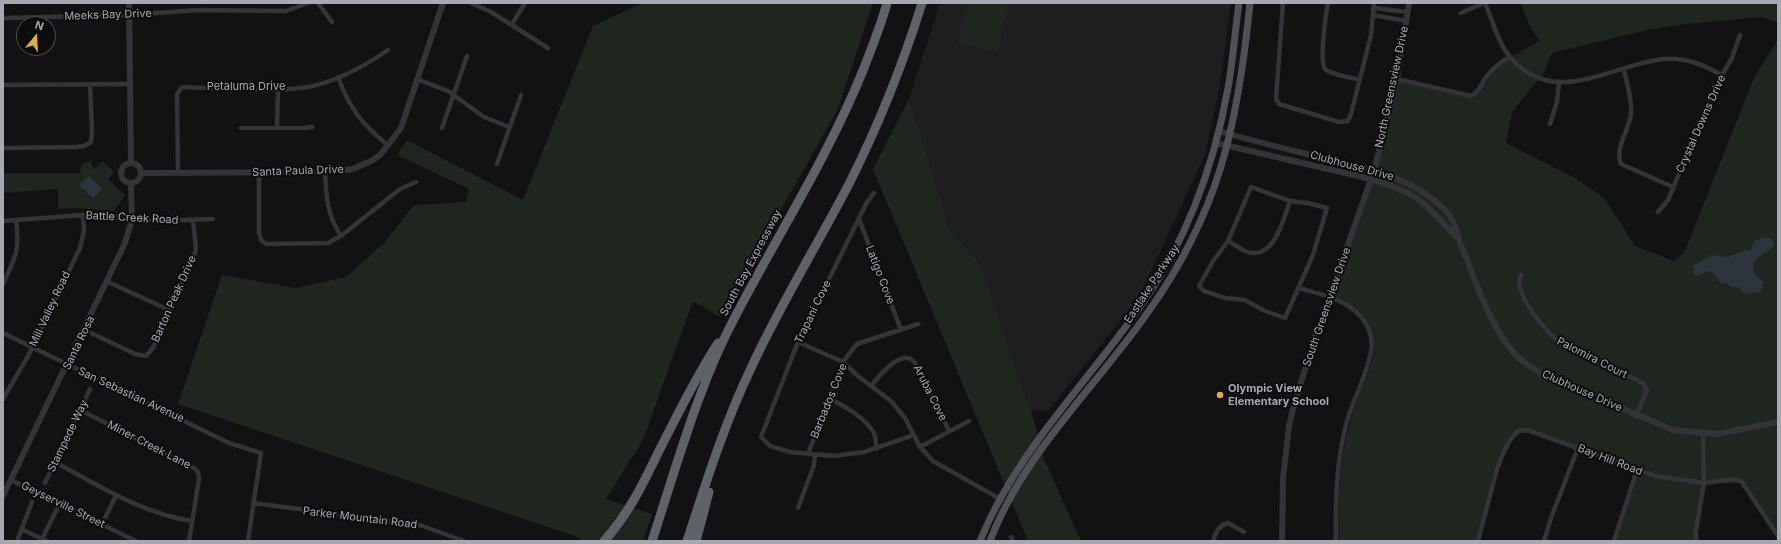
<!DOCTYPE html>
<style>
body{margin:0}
#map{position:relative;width:1781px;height:544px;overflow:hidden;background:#121214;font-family:Inter,sans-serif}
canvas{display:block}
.frame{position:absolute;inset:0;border:4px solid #a5a9b2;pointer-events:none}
.north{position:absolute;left:16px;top:16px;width:40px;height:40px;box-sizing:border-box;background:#0d0d0e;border:1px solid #4a4b50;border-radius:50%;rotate:18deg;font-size:11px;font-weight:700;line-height:16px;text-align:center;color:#a5a9b2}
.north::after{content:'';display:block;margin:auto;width:14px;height:18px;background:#ddae41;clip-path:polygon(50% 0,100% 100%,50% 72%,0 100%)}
</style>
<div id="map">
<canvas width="1781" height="544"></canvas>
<div class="frame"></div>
<div class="north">N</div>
</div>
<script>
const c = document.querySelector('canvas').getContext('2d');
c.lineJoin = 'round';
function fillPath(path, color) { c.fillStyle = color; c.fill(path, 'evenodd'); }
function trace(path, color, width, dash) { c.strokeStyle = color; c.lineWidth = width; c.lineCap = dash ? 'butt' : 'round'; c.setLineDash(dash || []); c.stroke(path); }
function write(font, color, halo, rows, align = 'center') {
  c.font = font + ' Inter,sans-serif'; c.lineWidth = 4; c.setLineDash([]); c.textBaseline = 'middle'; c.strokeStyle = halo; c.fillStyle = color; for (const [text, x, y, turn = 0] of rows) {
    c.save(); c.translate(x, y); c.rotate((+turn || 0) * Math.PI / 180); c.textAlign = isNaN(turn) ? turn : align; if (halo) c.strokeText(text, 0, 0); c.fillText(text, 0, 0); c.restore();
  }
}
fillPath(new Path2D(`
 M940,3H1231L1219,91L1205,155L1139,297L1048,411L1031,410L1022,387L981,265L951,232L909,99Z`), '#1e1e20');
fillPath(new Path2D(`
 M642,3H873L838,109L720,317L693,301L643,440L606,499L652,514L643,541H577L581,538L178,404L222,275L296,288L346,277L385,242L414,205L466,202L469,189L397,155L407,140L523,200L593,26Z
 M967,3H1009L997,53L957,42Z
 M1521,3H1778V23L1761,17L1687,24L1652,29L1552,53L1543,74L1512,112L1506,143L1573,177L1590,188L1605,199L1635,246L1674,261L1685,251L1754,78L1778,39V535L1741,483H1705L1696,541H1616L1639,472L1524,432C1501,437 1485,519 1480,541H1339C1337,489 1341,440 1360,392C1367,375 1378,355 1372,336C1371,331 1358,311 1354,309C1347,304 1338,302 1331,299L1368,193L1396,79L1476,95L1495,70L1510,57L1540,41L1529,25Z
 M909,99L951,232L981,265L1022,387L1031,410L1044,459L1081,541H1028L873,169Z
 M91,161L94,169L103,161L114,172L108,179L125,195L114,211L77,208L58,209V189L3,193V173H80L82,164Z`), '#1f2620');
fillPath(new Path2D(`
 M89,176L102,189L93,198L79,185Z
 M1763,237L1771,238L1774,244C1771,255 1746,256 1755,274C1757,278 1762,279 1764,283L1760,292L1744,294L1738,287H1732L1725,283L1722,284L1711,271L1696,276L1693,273L1694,265L1712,255L1728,257L1746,250L1750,251L1754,241Z`), '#2d343b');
trace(new Path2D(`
 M318,3L332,22
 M471,3L491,12L548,48
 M1283,3L1276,99L1279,104L1339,122L1348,121L1351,114L1371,35L1374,3
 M1328,3C1326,13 1319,61 1325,69C1329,74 1353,78 1360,80
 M1485,3C1493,21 1498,44 1511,58C1555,109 1612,64 1664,59C1686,57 1703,65 1722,75
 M1374,8L1408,12
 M1461,13L1484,3
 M1373,15L1406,21
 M3,18L129,15L198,10L286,11L308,3
 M512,24L525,3
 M1624,70C1627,84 1632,98 1631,113C1630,129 1614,148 1621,164L1673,187
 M338,77C349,107 362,125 388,145
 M417,79L448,91L484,117L509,127
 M1397,79L1471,96C1480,92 1481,83 1487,76C1494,67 1500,62 1510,57
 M3,85L130,84
 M1550,124L1557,102L1559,83
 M277,127L278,89
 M241,128H304L312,127
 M442,128L467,56
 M3,148L76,147L84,146L91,142L92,132L90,84
 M497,164L521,95
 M178,172L177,94L182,87C221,88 269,93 308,87C335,82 366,65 388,50
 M325,172C326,196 327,215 341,236
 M259,174V233L261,240L266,244L328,243L341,236L400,189L416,182
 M1251,187L1290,201L1308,203L1327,208L1313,255L1285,318L1265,311L1245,300L1225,298L1204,291L1199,286L1213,261L1228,241Z
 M874,193L867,202L798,342L761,437L770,446L790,452L834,456L864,452L914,435
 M1658,212L1668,200L1719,80L1732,58L1740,35
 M859,219L901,330
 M3,221L95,214L155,221L213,219
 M1228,241C1234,244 1239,248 1245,251C1274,263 1283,220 1290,201
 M1521,275C1512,293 1548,335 1563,345L1643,383L1647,390L1636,416
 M108,282L169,310
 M3,284C16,256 20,251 16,220
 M1299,288L1313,292
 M1317,293C1349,301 1381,322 1369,360C1363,384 1350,405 1345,429C1336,466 1335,503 1336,541
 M85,330L135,354L146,356L153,348L194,256L196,249L193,220
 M3,333L229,443L261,453L248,541
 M798,342L843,362L859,377L891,401L905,418L920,447L933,461L1002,500
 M871,386C879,376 903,346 915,363L949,431
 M829,398C845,407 865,417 874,433C876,437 876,444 876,449
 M3,399L28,356L80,248L84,231L83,215
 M80,410L194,468L198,472L199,479L189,541
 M920,447L969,421
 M808,454L843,362L857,344L918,324
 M55,462C99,486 143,514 192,521
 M11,480L136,541
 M45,483L90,389
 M253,503L420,525L464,541
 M798,508L814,465L815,455
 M102,524L116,496
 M21,529L47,541
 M1011,537L1013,541
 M17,541L32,502
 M41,541L60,503
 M1213,541C1216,532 1218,526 1228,523L1244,532
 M1478,541L1497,469C1502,456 1507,441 1518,431L1528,430L1655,476L1704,483L1735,479L1742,482L1778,536
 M1544,541L1551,518L1578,448
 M1614,541L1637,470
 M1696,541V531L1704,483L1703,434`), '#343438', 4.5);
trace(new Path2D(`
 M129,3L131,163
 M1219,131C1255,142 1291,150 1328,159C1370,170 1413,177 1445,210C1455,219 1456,233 1461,245C1476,281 1488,323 1514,353C1523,363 1535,370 1546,376L1673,430L1717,434L1778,422
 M1216,143L1371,179C1386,184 1402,189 1415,197C1431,208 1444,224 1457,238
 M121 173a10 10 0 1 1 20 0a10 10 0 1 1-20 0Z
 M142,173L325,172L353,169L373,160L381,154L401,128L443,3
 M3,496L125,243L132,219L131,184
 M1282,541L1283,479L1289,426L1294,405L1314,340L1374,171L1397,79L1409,3`), '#343438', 6);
trace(new Path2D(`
 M980,541C1017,450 1085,386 1140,307C1186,242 1214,166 1228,88C1233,60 1235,31 1239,3
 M990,541C1023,454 1094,389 1146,315C1219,214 1238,125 1250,3`), '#505157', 7);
trace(new Path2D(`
 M604,541C628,515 643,484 658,453C677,416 695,378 718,343
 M652,541C677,465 698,386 736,315C779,233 829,155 864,68C872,47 881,25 887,3
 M687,541C706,482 725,422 752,366C781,303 818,244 850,182C879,124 903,64 922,3
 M696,541L709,492`), '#606269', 9);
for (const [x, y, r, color] of [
 [1220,395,4,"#ddae41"]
]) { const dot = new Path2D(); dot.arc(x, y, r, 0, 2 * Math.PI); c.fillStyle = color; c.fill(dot); trace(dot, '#0d0d0e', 1.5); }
write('11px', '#a5a9b2', '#0d0d0e', [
 ["Meeks Bay Drive",108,15,-2],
 ["Petaluma Drive",246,87],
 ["North Greensview Drive",1392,87,-78],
 ["Crystal Downs Drive",1701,124,-66],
 ["Clubhouse Drive",1352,166,15],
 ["Santa Paula Drive",298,171,-2],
 ["Battle Creek Road",132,218,3],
 ["South Bay Expressway",751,263,-62],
 ["Latigo Cove",880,275,69],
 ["Eastlake Parkway",1152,284,-57],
 ["Barton Peak Drive",174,299,-66],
 ["South Greensview Drive",1327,307,-71],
 ["Mill Valley Road",50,309,-65],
 ["Trapani Cove",813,312,-64],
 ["Santa Rosa",79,343,-64],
 ["Palomira Court",1592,358,27],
 ["Clubhouse Drive",1582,391,24],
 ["Aruba Cove",930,393,63],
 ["San Sebastian Avenue",131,395,25],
 ["Barbados Cove",829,401,-68],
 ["Stampede Way",68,436,-64],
 ["Miner Creek Lane",149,445,27],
 ["Bay Hill Road",1610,460,21],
 ["Geyserville Street",63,505,26],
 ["Parker Mountain Road",360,518,7]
]);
write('bold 11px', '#a5a9b2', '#0d0d0e', [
 ["Olympic View",1228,389],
 ["Elementary School",1228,402]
], 'left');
</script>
